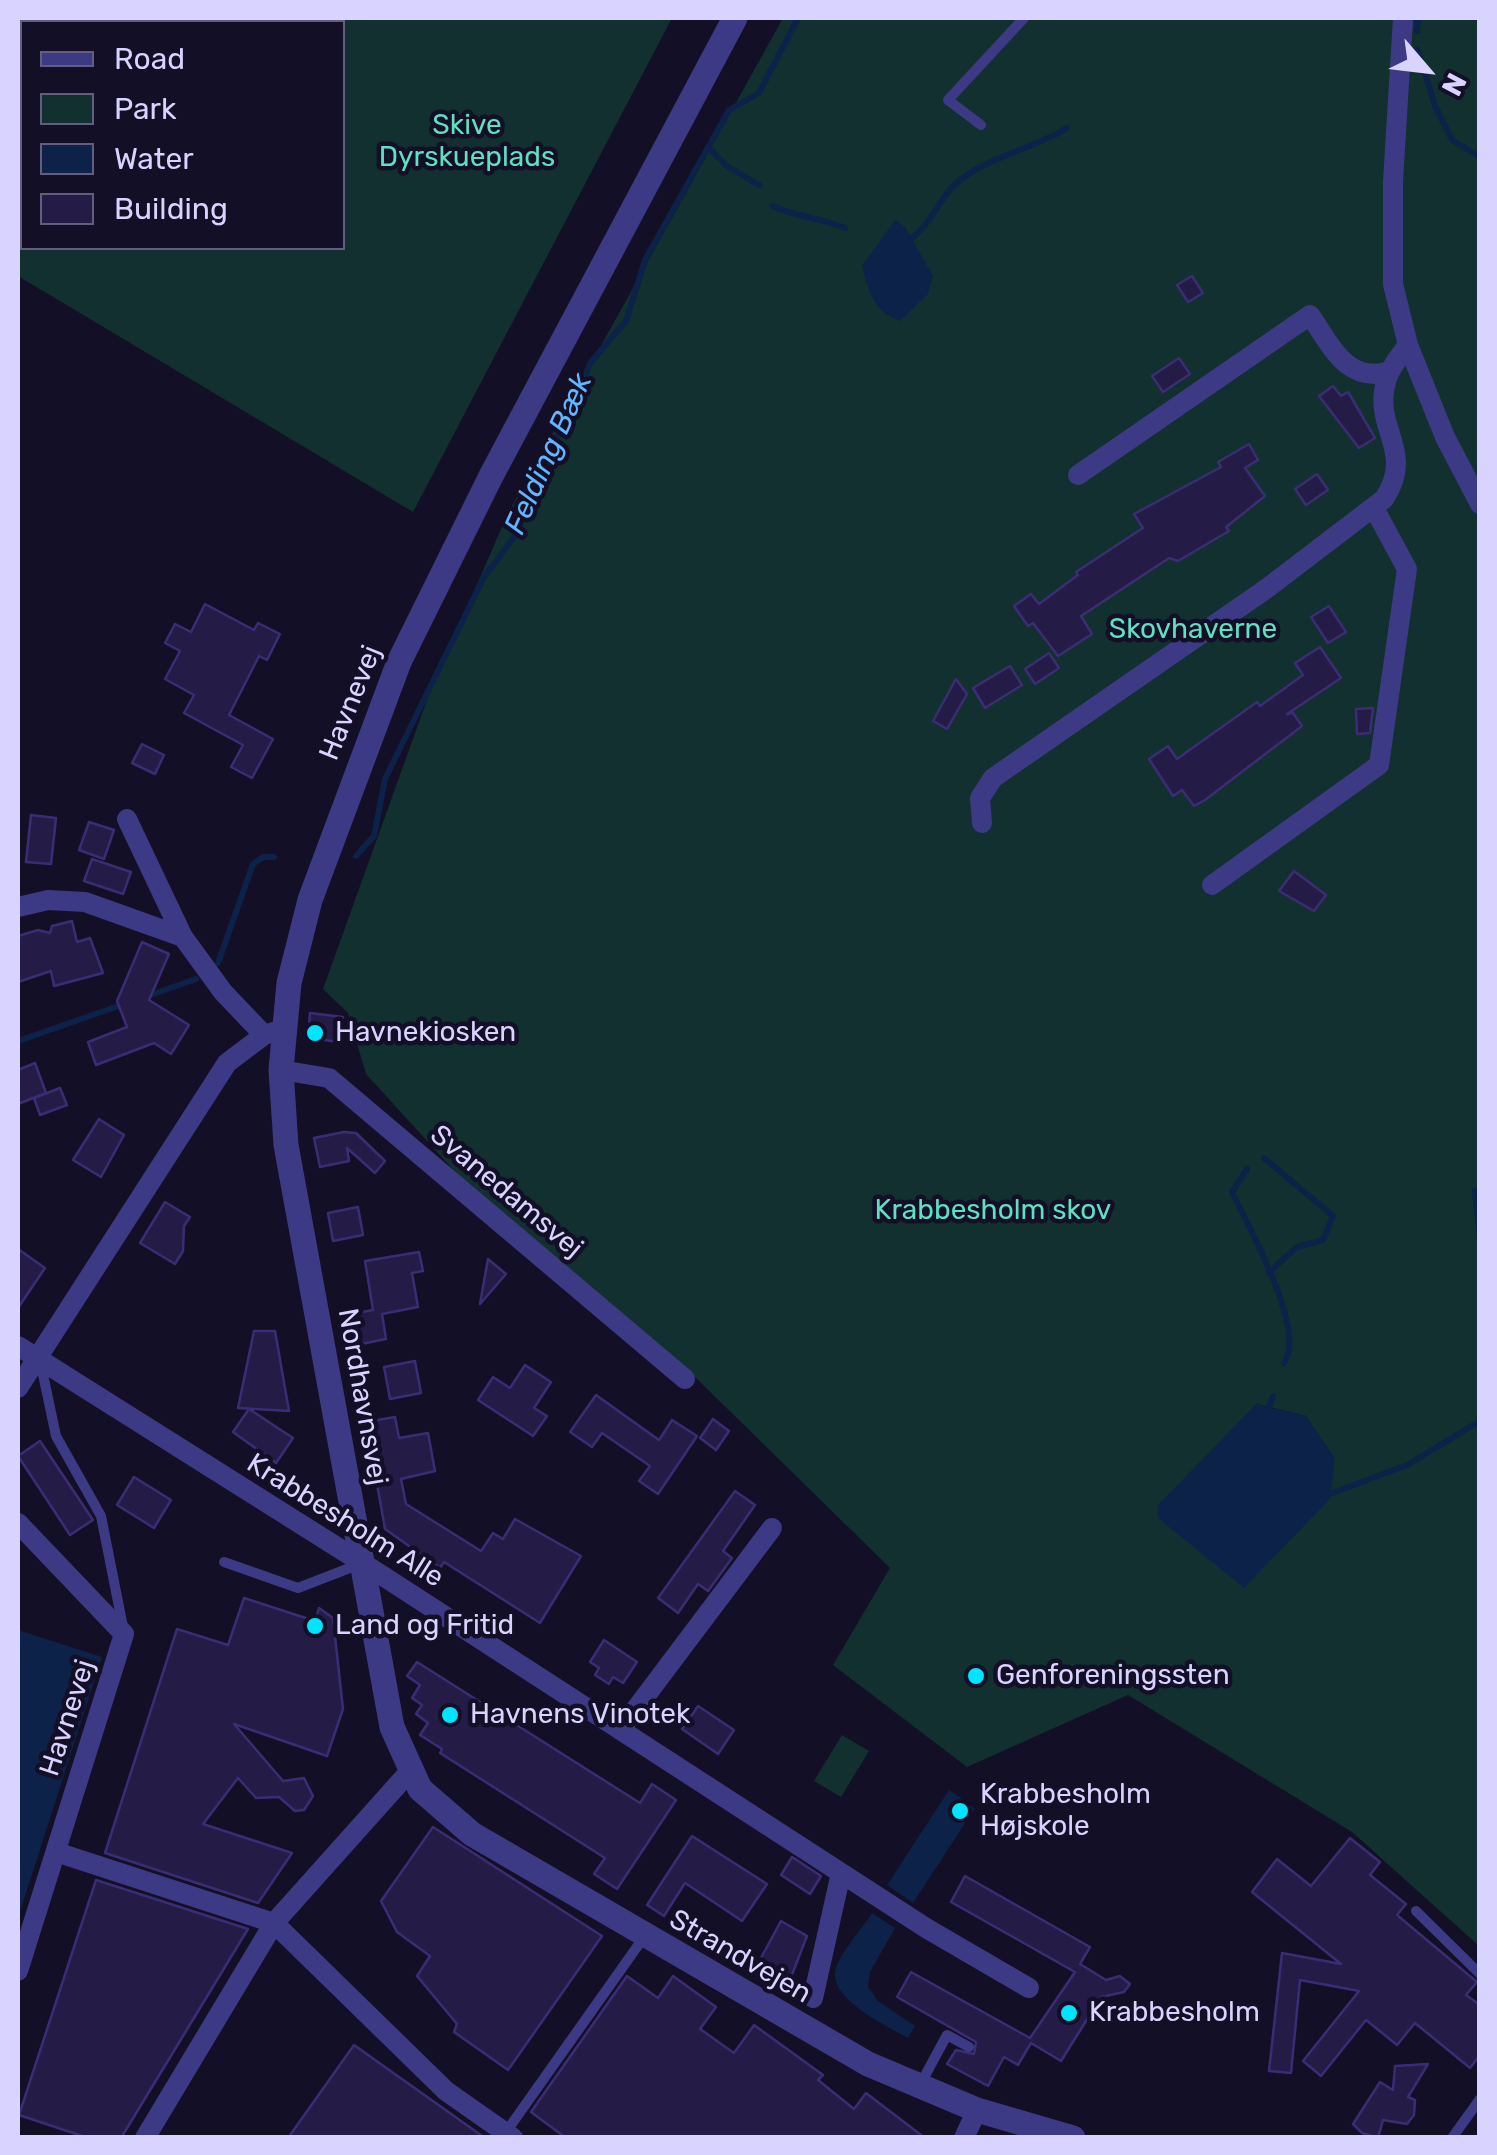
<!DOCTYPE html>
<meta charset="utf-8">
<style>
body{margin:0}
#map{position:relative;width:1497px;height:2155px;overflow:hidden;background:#130f26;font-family:Rubik,sans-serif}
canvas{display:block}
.frame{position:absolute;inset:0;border:20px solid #d9d4ff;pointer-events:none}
.legend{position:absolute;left:20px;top:20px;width:325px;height:230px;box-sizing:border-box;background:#130f26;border:2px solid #625e7d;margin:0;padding:12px 18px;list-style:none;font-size:30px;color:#d9d4ff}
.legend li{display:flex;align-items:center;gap:20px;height:50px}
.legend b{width:50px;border:2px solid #625e7d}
.north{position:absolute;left:1377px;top:20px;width:100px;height:100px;-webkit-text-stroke:8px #130f26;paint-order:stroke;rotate:118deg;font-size:28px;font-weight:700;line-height:40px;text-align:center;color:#d9d4ff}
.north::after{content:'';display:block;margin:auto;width:35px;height:45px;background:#d9d4ff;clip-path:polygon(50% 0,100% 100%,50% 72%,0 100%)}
</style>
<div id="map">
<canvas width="1497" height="2155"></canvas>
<div class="frame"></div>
<ul class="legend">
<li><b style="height:12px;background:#3d3a85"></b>Road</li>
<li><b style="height:28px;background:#12302f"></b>Park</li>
<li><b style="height:28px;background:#0c2248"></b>Water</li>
<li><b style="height:28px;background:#241b47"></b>Building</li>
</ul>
<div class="north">N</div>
</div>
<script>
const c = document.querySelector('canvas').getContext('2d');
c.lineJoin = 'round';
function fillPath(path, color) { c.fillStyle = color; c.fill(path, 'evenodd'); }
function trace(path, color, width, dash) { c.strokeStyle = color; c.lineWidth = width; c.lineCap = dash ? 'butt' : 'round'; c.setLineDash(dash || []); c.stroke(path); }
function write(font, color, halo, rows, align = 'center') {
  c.font = font + ' Rubik,sans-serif'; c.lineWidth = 9; c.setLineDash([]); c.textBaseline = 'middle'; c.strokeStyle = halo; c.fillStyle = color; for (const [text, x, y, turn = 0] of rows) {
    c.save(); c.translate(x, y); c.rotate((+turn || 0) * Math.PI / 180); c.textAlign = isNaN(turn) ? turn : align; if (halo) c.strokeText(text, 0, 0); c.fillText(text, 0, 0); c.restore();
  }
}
fillPath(new Path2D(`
 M18,18H672L413,512L18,276ZM22,22H342V248H22Z
 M783,18H1479V1946L1352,1832L1128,1695L967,1767L833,1665L890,1568L696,1378L459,1176L366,1074L348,1013L323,989L428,697L508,513ZM1256,1404L1306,1416L1244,1587Z
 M842,1735L869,1751L841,1797L814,1781Z`), '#12302f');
fillPath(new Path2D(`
 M895,220L905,227L933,276L928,294L900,321C873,311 869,293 862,266Z
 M1256,1404L1306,1416L1335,1458L1330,1499L1244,1588L1158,1518L1157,1506Z
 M18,1630L102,1657L18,1918Z
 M949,1790L975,1808L913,1903L887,1885Z
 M872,1913L895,1928L870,1972L868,1987L878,2001L915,2026L908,2038C887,2026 826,1998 836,1968C842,1950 861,1930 872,1913Z`), '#0c2248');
trace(new Path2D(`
 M1417,31L1418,18
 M1418,50L1435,106L1452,140L1480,157
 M708,147L727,166L759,185
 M773,206C795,217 819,217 845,228
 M912,238C933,222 941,194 961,179C992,156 1035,148 1067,128
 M356,856L374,836L385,779L484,577L518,532L534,475L560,432L591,362L626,321L645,260L729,110L759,93L798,18
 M218,963L253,864L263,857H274
 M145,997L196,979
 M18,1041L124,1004
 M1264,1158L1333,1216L1323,1240L1297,1247L1269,1272
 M1247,1169L1232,1192C1249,1228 1307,1330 1284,1363
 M1475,1191L1480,1238
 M1269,1407L1273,1396
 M1330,1494L1407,1465L1480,1421`), '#0c2248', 6);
const building = new Path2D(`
 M1192,276L1203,293L1188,302L1177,285Z
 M1179,358L1190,374L1163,392L1152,376Z
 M1333,386L1341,396L1348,392L1375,438L1359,448L1319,396Z
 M1249,444L1258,460L1245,468L1265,496L1226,527L1229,531L1178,561L1169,558L1081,616L1092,634L1058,656L1033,623L1028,626L1014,606L1031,594L1039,604L1078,575L1076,572L1143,528L1134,514L1221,467L1218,462Z
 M1317,474L1328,490L1306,505L1295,489Z
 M205,604L254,630L258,623L280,634L267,660L259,656L229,715L273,739L252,778L231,767L243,745L184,713L194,695L165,679L180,651L165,643L175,624L191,632Z
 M1329,606L1346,632L1328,643L1311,617Z
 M1320,647L1341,678L1287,714L1293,713L1302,726L1205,800L1194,806L1182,790L1173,796L1149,759L1168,746L1177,759L1257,702L1260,706L1303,675L1295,663Z
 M1049,653L1059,668L1035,684L1025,669Z
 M1010,666L1022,685L985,708L973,688Z
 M956,679L967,694L947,729L933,721Z
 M1373,708L1370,733L1357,734L1356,709Z
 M142,744L164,755L155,774L132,763Z
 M31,815L56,818L51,864L26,862Z
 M89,822L114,830L104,859L79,850Z
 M92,859L131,872L123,894L84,881Z
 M1294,871L1326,895L1314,911L1279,891Z
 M72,921L77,942L90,938L103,973L54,986L51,971L18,982V936L38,930L50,933L52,926Z
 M142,942L169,954L149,1000L189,1025L171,1054L154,1043L96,1065L88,1042L127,1027L117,1001Z
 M310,1013L343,1017L340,1042L308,1038Z
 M35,1063L46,1093L18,1104V1070Z
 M60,1088L67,1105L40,1115L34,1098Z
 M99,1119L124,1135L101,1177L73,1160Z
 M344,1132L356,1133L385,1161L375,1173L347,1148L349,1161L320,1167L314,1138Z
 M165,1202L190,1217L184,1226L183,1251L175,1264L140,1243Z
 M358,1207L363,1235L333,1241L328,1213Z
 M18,1249L45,1268L18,1308Z
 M419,1252L423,1271L412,1273L418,1307L382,1314L386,1339L351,1346L346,1315L373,1310L365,1261Z
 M488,1259L506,1274L480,1304Z
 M254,1331H275L289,1411L238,1408Z
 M415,1361L421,1393L390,1399L384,1367Z
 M525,1365L551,1382L534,1408L547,1416L533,1436L478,1400L493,1377L510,1388Z
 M596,1395L659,1440L672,1420L697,1436L658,1494L639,1481L650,1466L602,1433L592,1447L570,1432Z
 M249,1409L293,1438L276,1463L233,1432Z
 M395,1417L399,1438L428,1433L435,1471L401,1479L406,1504L481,1551L493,1533L503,1539L515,1519L581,1556L540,1623L444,1562L440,1568L385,1529L366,1422Z
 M713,1419L729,1431L716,1450L700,1438Z
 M40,1441L93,1520L70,1535L18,1456Z
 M134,1477L171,1500L154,1528L117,1505Z
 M735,1491L755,1505L723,1551L732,1558L708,1591L698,1584L678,1613L658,1598Z
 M244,1598L315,1621L319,1608L333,1618L343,1709L327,1756L234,1724L283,1781L304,1778L313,1796L304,1810L295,1811L279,1797L256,1798L238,1778L203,1824L292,1853L258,1903L105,1853L177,1629L228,1645Z
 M604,1640L637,1662L623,1683L613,1677L609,1684L595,1675L599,1668L590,1662Z
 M417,1662L640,1803L652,1784L676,1800L617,1889L594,1874L605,1858L440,1753L442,1749L420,1735L428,1723L416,1714L422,1705L412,1698L420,1685L407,1676Z
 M698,1706L734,1730L718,1754L682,1729Z
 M433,1827L602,1936L508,2070L454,2032L457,2024L417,1976L430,1956L397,1932L381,1901Z
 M692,1836L767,1884L742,1921L685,1883L664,1916L647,1905Z
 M1350,1838L1380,1862L1370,1875L1406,1904L1397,1915L1477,1982L1466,1995L1480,2005V2055L1470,2068L1415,2023L1397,2045L1366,2020L1321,2076L1303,2061L1359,1991L1300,1980L1291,2073L1269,2071L1282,1953L1341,1964L1252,1892L1277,1859L1311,1886Z
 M792,1857L821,1876L810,1894L781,1875Z
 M965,1876L1090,1947L1080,1964L1106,1980L1120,1976L1130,1984L1124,1992L1101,1997L1061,2061L1031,2043L1018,2065L1004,2057L988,2086L947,2064L956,2050L974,2054L976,2042L897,1997L911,1972L1030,2038L1075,1972L951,1902Z
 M96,1880L248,1929L121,2138H88L19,2115Z
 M781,1921L807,1936L788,1985L756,1967Z
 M627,1976L658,1998L673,1976L716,2007L700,2029L734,2053L754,2025L823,2075L818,2080L854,2109L866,2093L925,2138H566L531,2112Z
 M354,2045L485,2138H288Z
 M1428,2064L1408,2097L1415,2100L1414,2115L1407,2124L1383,2120L1378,2138L1362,2133L1353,2124L1380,2082L1393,2090L1395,2066Z`);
fillPath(building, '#241b47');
trace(building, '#3b2d73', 2.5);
trace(new Path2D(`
 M981,125L948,100L1024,18
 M40,1360L56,1436L101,1516L123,1627
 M224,1562L298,1588L360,1564
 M1416,1911L1480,1974
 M921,2083L947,2035L969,2047
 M506,2132L644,1937
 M1452,2138L1480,2099`), '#3d3a85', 10);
trace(new Path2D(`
 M1403,18L1393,181V284L1408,345L1445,437L1480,504
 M1078,475L1310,315C1331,345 1347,385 1390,371
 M127,819L183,937
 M982,823L980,798L993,778L1266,589L1384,499C1415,452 1375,430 1385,386C1388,370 1399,357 1408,345
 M1212,885L1379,765L1407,569L1374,508
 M18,907L48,900L85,902L183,937L223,992L264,1035
 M281,1070L329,1078L685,1379
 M18,1346L383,1576L926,1928L1029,1988
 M18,1388L227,1063L264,1035L283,1029
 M18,1523L124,1634L18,1971
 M620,1730L772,1528
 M56,1852L274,1923L446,2091L513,2138
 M813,1998L841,1873
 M145,2138L274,1923L410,1771
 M964,2138L977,2110`), '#3d3a85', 20);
trace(new Path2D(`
 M735,18L491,476L399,662L310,900L289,983L281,1070L286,1145L392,1727L420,1789L472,1834L868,2064L977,2110L1073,2138`), '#3d3a85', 25);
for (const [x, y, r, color] of [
 [315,1033,10,"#00e5ff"],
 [315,1626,10,"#00e5ff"],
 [976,1676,10,"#00e5ff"],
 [450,1715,10,"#00e5ff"],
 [960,1811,10,"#00e5ff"],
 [1069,2013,10,"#00e5ff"]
]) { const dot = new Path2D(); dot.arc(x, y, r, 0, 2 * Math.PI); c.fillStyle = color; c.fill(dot); trace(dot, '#130f26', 4); }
write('28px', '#5fe0c0', '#130f26', [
 ["Skive",467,126],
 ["Dyrskueplads",467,158],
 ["Skovhaverne",1193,630],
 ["Krabbesholm skov",993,1211]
]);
write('28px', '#d9d4ff', '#130f26', [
 ["Havnevej",351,703,-68],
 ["Svanedamsvej",506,1192,40],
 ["Nordhavnsvej",362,1397,80],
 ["Krabbesholm Alle",345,1521,32],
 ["Havnevej",68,1718,-72],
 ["Strandvejen",740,1957,30]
]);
write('28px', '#d9d4ff', '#130f26', [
 ["Havnekiosken",335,1033],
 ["Land og Fritid",335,1626],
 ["Genforeningssten",996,1676],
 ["Havnens Vinotek",470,1715],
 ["Krabbesholm",980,1795],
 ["Højskole",980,1827],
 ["Krabbesholm",1089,2013]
], 'left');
write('italic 30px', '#62b6ff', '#130f26', [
 ["Felding Bæk",549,454,-66]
]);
</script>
